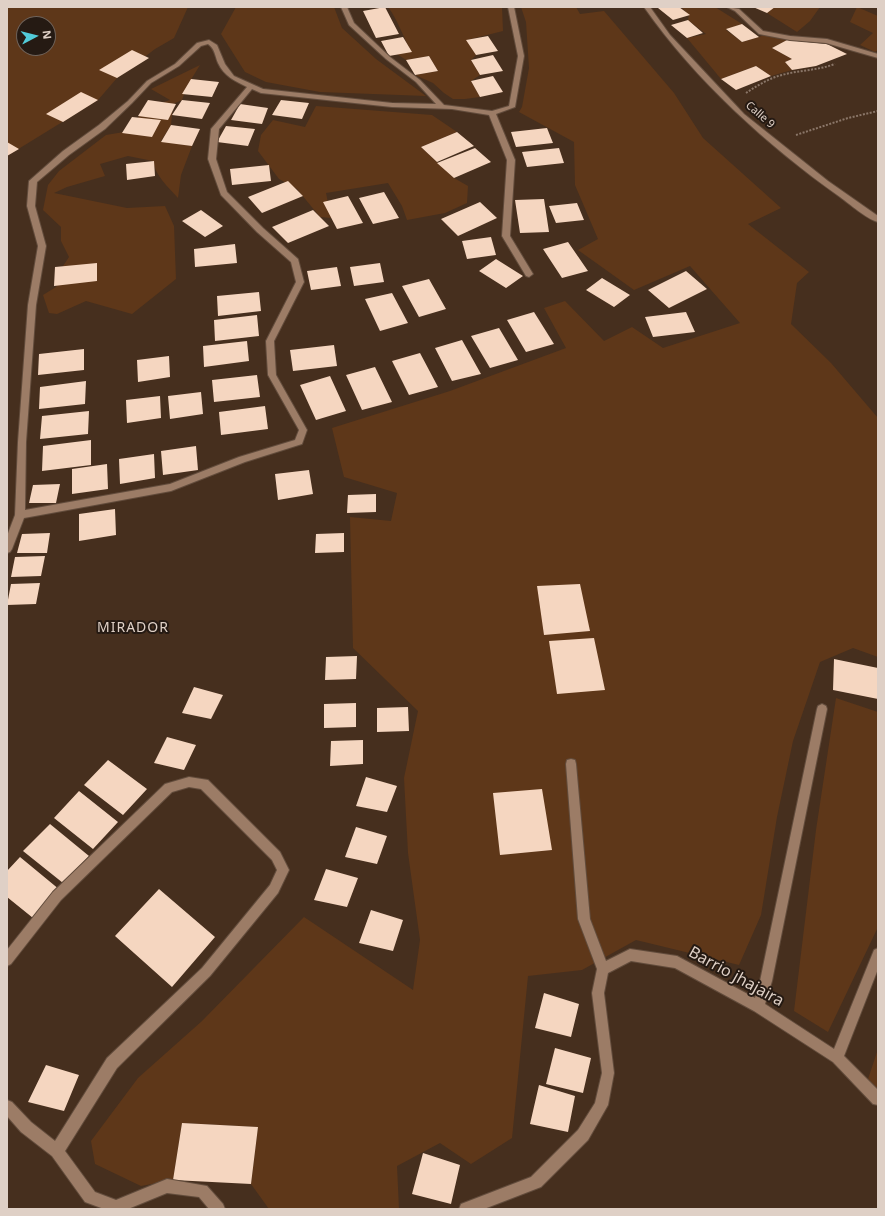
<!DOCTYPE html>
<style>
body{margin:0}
#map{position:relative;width:885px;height:1216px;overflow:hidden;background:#462f1e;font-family:"Noto Sans",sans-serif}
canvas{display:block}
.frame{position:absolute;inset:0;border:8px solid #dfd0c6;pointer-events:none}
.north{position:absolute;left:16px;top:16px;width:40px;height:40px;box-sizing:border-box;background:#251a13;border:1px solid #6f635b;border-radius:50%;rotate:83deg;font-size:11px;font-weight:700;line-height:16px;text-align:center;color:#dfd0c6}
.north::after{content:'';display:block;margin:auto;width:14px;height:18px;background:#52cbd9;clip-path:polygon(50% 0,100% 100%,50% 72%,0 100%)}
</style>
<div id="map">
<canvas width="885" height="1216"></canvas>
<div class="frame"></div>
<div class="north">N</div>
</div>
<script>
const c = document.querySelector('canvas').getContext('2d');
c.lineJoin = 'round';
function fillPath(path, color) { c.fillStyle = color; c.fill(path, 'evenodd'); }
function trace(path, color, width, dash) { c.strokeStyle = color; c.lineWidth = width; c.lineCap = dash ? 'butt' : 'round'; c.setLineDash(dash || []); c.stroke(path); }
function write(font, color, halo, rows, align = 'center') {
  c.font = font + ' "Noto Sans",sans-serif'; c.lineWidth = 4; c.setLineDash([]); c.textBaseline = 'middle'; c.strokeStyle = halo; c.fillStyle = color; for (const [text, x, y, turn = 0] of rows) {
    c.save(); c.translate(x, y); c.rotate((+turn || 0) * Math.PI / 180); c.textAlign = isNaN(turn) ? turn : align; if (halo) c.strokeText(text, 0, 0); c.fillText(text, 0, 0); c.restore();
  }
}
fillPath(new Path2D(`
 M7,7H188L174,38L155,49L117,78L98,100L7,156ZM24,24H48V48H24Z
 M236,7H334L342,28L376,59L426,96L320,92L266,82L245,72L221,34Z
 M388,7H502L503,31L467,40L476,55L471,60L480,75L471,81L480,97L465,99H453L444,93L433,83L415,75L438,71L429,56L406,60L397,54L411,51C403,37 398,20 388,7Z
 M521,7H576L580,14L604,11L674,93L703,138L781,208L748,224L809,272L797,283L791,324L831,363L878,418V657L853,648L820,662L793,741L777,817L761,915L739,965L636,940L582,970L528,976L512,1138L471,1164L440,1143L397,1166L399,1209H269L251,1184L258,1127L182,1123L173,1180L141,1186L95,1164L91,1141L138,1078L202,1021L304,917L413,990L420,940L408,853L404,778L418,711L353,648L350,517L391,521L397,493L344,477L332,428L450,391L566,348L544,308L565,301L604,341L632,327L663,348L740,323L690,266L634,290L578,250L598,239L575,185L574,142L519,112L522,107L529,68L526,22Z
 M681,7H715L742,24L726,30L742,42L765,35L787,40L772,48L792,59L785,62L792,70L771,76L756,66L721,79L687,38L706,34L688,20L689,15Z
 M775,7H820L810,21L797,32L767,13Z
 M857,7L878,16V50L875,52L860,45L873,33L850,22Z
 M200,65L187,86L182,100L173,104L171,125L161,141L192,146L181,175L178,198C168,187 155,175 153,161L128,156L100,164L105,176L67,187L54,193L127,208L165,206L174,226L176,279L132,314L86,301L57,314L49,313L43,295L56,287L64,275L63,266L69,257L61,241V227L43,210L48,185L59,171L106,135L130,131L143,109L170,100L151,89Z
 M316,106L432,115L457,132L421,147L454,178L468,186L467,203L445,213L407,220L402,206L388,183L326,193L331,218L320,217L297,189L279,179L258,151L261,135L273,120L305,127Z
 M836,698L878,712V927L828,1032L794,1011L816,830Z
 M878,1049V1097L865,1088Z`), '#5e3719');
fillPath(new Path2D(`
 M385,7L399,34L376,38L363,11Z
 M661,7H679L690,15L673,20L658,8Z
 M753,7H775L767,13Z
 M688,20L703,33L687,38L671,25Z
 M742,24L759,37L742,42L726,29Z
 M488,36L498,51L476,55L466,40Z
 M403,37L412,52L389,56L381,41Z
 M787,40L827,44L847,54L816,66L792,70L785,62L792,59L772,48Z
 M132,50L149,58L117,78L99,70Z
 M493,55L503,71L480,75L471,60Z
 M429,56L438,71L415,75L406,60Z
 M756,66L771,76L736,90L721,79Z
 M493,76L503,92L480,97L471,81Z
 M191,79L219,82L212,97L182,94Z
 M81,92L98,100L63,122L46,114Z
 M148,100L176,104L168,120L138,116Z
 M182,100L210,103L202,119L172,115Z
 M281,100L309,103L302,119L272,115Z
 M240,104L268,108L262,124L231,120Z
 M132,117L161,120L152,137L122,133Z
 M171,125L200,129L192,146L161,142Z
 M226,126L255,129L248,146L217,142Z
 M547,128L553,143L516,147L511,132Z
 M457,132L474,146L437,162L421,147Z
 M7,142L19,149L7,156Z
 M475,148L491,162L454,178L437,163Z
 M559,148L564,163L527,167L522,152Z
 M154,161L155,176L127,180L126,164Z
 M269,165L271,181L232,185L230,169Z
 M288,181L303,196L262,213L248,197Z
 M384,192L399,218L373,224L359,198Z
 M348,196L363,223L337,229L323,202Z
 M544,199L549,232L520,233L515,200Z
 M480,202L497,218L458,236L441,219Z
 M577,203L584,220L556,223L549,206Z
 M201,210L223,226L205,237L182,221Z
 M313,210L329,226L288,243L272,227Z
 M491,237L496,255L467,259L462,241Z
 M568,242L588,271L562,278L543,249Z
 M235,244L237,263L195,267L194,249Z
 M496,259L523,276L506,288L479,271Z
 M97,263V281L54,286L55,267Z
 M380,263L384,282L354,286L350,267Z
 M337,267L341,286L311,290L307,271Z
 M686,271L707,289L669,308L648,290Z
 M602,278L630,295L614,307L586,290Z
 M429,279L446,309L419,317L402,286Z
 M259,292L261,311L218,316L217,296Z
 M392,293L408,323L380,331L365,299Z
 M534,312L554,344L526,352L507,320Z
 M686,312L695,332L653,337L645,317Z
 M257,315L259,336L215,341L214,320Z
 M499,328L518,360L490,368L471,336Z
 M462,340L481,374L452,381L435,348Z
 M247,341L249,361L204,367L203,346Z
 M334,345L337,366L293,371L290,350Z
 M84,349V370L38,375L39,354Z
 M420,353L438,387L409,395L392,361Z
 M169,356L170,377L138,382L137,360Z
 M375,367L392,402L362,410L346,375Z
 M257,375L260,397L214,402L212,380Z
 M330,376L346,411L316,420L300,385Z
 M86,381L85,404L39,409L40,387Z
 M201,392L203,414L170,419L168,396Z
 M160,396L161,418L127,423L126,400Z
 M265,406L268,429L221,435L219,412Z
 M89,411L88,434L40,439L42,416Z
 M91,440V465L42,471L43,446Z
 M196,446L198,470L163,475L161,451Z
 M154,454L155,478L120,484L119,459Z
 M107,464L108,489L72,494V469Z
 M309,470L313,494L278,500L275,474Z
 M60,484L56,503H29L33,485Z
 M376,494V512L347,513L348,495Z
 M115,509L116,535L79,541V514Z
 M50,533L47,553H17L22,534Z
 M344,533V552L315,553L316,534Z
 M45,556L41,576L11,577L15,557Z
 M40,583L36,604L7,605L11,584Z
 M580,584L590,631L544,635L537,586Z
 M594,638L605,690L557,694L549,641Z
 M357,656L356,679L325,680L326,657Z
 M834,659L878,668V699L833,690Z
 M194,687L223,695L211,719L182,713Z
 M356,703V727L324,728V704Z
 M408,707L409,731L377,732V708Z
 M167,737L196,745L184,770L154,763Z
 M363,740V764L330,766L331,741Z
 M108,760L147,789L123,815L84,785Z
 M366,777L397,786L387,812L356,806Z
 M542,789L552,850L500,855L493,793Z
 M79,791L118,822L93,849L54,818Z
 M50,824L89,856L63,883L23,851Z
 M356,827L387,836L377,864L345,857Z
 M20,857L60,890L33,918L7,897V871Z
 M326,869L358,878L347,907L314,900Z
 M159,889L215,937L172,987L115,936Z
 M371,910L403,920L393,951L359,943Z
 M544,993L579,1004L571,1037L535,1028Z
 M555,1048L591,1058L583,1093L546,1084Z
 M46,1065L79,1075L64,1111L28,1102Z
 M539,1085L575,1096L568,1132L530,1124Z
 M182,1123L258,1127L251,1184L173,1180Z
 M423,1153L460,1165L451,1204L412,1194Z`), '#f5d6c0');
const minor = new Path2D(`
 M341,7H347L354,23L390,57L420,80L444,105L492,111L509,106L518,56L508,7H514L524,56L515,107L496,114L515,160L510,236L533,274L529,277L526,276L502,236L507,160L489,115L452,109L392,107L261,93L252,89L219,129L216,159L227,192L263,228L298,259L304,282L274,341L276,375L307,430L302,444L245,462L171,491L24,518L12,549L10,552L7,553V536L15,515L18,442L28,305L38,246L27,206L29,181L63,151L99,125L128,101L147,81L175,64L197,43L209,40L217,45L225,64L234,76L263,89L392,103L436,104L416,82L386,59L349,25ZM208,44C215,49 215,56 218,63C224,76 235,81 247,87L211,129L208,159L221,195L257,232L291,262L296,282L266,341L268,375L299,430L295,440L239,457L170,484L25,510L26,442L36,305L46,246L35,206L37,182L69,155L105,129L132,103L151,83L179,66L201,46Z
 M644,7H650L670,35L744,114L828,181L878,216V222C866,219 850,204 840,197C768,146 695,80 644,7Z
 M727,7L739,9L763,31L790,36L827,39L878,54V58L826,43L790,40L759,34L735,11Z
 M822,704L826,706L827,709L772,981L765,1004L834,1049L874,950L878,948V969L844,1056L878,1090V1105L873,1104L833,1062L754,1011L675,968L631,961L608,973L604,993L614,1073L608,1105L588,1140L541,1187L484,1209H459L461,1204L531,1177L578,1130L595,1103L602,1073L592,993L597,969L578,919L566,764L567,760L571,759L575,760L576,764L590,919L606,961L630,949L677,956L755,998L760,981L817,709L818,706Z
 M189,777L208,780L280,852L289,870L278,893L210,976L117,1068L65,1151L95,1192L116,1200L167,1179L207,1186L223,1204L225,1209H209L199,1197L167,1193L128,1209H104L85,1202L52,1156L21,1132L7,1116V1100L12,1102L31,1122L55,1141L107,1058L202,968L270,885L277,870L272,860L201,789L189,787L172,792L61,900L11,964L7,966V950L53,892L165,784Z`);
trace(minor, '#624c3c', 2);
trace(new Path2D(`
 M746,93C758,85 771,77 786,74C802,70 819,70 835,64
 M796,135L848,118L878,111`), '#8a7668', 2, [2, 1.5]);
fillPath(minor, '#9c7c66');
write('11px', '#dfd0c6', '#251a13', [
 ["Calle 9",760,115,41]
]);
c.letterSpacing = '1px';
write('14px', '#dfd0c6', '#251a13', [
 ["MIRADOR",133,628]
]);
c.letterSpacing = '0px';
write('16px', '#dfd0c6', '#251a13', [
 ["Barrio jhajaira",736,977,29]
]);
</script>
